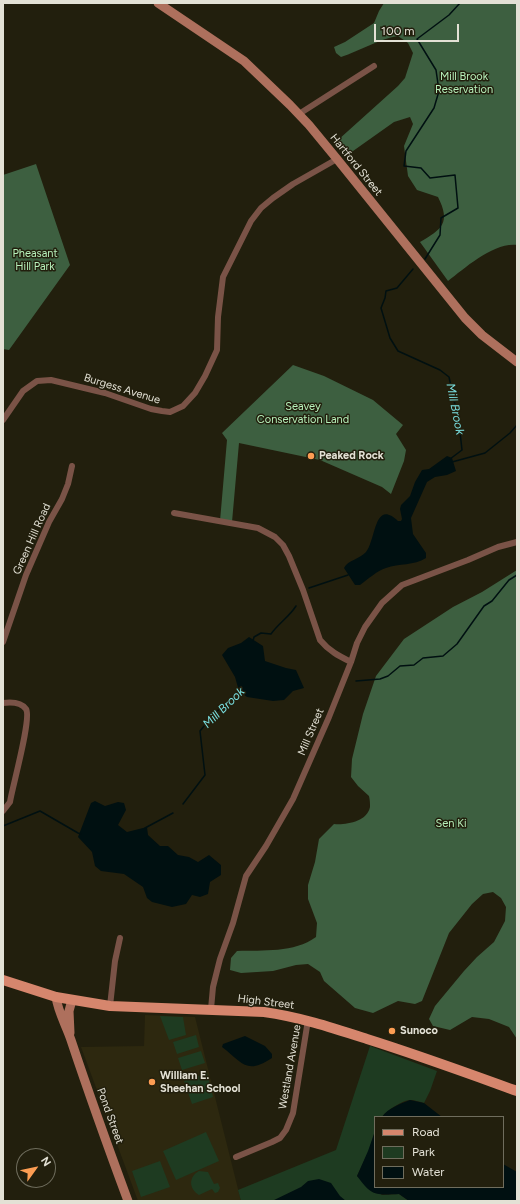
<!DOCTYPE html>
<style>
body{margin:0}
#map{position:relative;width:520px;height:1204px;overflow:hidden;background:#221f0d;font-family:Figtree,sans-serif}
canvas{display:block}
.frame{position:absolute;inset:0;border:4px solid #e3e1d5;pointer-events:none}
.legend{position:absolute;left:374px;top:1116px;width:130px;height:72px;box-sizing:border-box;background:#221f0d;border:1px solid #6f6d5d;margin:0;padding:5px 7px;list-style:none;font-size:12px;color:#e3e1d5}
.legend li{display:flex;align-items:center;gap:8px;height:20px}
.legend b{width:20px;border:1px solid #6f6d5d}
.north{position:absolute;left:16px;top:1148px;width:40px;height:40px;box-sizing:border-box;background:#221f0d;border:1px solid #6f6d5d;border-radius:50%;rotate:57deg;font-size:11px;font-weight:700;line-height:16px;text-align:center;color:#e3e1d5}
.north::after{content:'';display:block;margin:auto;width:14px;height:18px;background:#fc9d53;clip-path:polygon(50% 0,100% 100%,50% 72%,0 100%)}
.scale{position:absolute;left:374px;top:24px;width:85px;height:18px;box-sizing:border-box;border:2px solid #e3e1d5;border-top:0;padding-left:5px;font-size:12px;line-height:14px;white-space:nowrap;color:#e3e1d5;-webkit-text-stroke:3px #221f0d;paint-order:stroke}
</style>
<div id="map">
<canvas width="520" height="1204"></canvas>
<div class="frame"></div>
<ul class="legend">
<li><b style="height:5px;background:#d6866d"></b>Road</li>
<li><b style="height:11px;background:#1e3b21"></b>Park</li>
<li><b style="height:11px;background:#001011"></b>Water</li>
</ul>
<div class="north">N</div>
<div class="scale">100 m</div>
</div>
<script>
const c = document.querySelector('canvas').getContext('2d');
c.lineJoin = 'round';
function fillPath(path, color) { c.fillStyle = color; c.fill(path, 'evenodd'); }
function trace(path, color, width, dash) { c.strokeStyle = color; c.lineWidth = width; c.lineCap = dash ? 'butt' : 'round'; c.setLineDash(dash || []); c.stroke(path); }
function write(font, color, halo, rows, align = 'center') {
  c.font = font + ' Figtree,sans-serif'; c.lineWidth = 3; c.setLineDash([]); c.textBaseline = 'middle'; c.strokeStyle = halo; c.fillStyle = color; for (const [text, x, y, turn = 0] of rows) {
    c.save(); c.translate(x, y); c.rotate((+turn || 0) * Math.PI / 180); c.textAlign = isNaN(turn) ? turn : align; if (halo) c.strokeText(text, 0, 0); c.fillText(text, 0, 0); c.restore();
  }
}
fillPath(new Path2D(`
 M145,1015L195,1017L241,1201H138L81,1047L144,1046Z`), '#2d280f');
fillPath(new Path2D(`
 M160,1016L183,1017L186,1035L169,1040Z
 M196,1035L199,1047L177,1054L173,1042Z
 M370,1046L437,1071L430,1091L424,1103C420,1102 415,1100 410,1100C403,1100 386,1111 382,1117H375V1131L369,1151L357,1176L382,1195L399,1194L409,1201H241L238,1190L336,1150Z
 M201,1051L205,1063L182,1070L178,1058Z
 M207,1073L213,1097L192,1104L184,1081Z
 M206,1132L219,1161L176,1180L163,1151Z
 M160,1161L170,1187L141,1197L132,1171Z
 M199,1171L208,1172L214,1184L218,1183L220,1188L218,1192L215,1193L212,1189L199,1195C189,1189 188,1177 199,1171Z`), '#1e3b21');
fillPath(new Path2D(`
 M384,3H517V245C494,242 465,268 448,281L420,242C442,229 451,223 438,197L417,190L408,176L404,146L413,124L410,117L394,122L346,156L341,150L338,140L398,86L405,78L413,53L408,43L398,36C378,39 360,51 341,57L336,53L334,47L345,42L374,23L379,11Z
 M36,164L70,265L9,350L3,349V175Z
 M293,365L324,376L373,400L403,425L396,434L406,450L404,461L391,494L382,487L320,460L239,443L232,522L220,521L227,440L222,433Z
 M517,570V1039L509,1027L489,1019L472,1017L450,1030L433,1026L429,1019L435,1006L464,971L477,957L494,942L505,921L506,907L501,898L493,892L483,894L472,904L449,933L422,1001L415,1004L398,1001L373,1013L355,1008L324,981L320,972L308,964L296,965L273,971L241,973L230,970L231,958L237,951C263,950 294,953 316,937L317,923L308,899V885L315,862L319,839L334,824C346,825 367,822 370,807C370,804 370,800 369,796L358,786L351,777L352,759L363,714L376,676L404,639L453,607L482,592Z`), '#3d5f40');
fillPath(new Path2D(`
 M447,456L452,458L456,471L447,475L435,477L427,482L411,518L413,534L426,553V558C414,566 399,563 386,568C377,571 368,579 360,585H355L344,568C348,560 360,559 366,552C376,540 374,498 398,521H401L402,519L400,509L401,505L410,496L415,482L422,470L429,469Z
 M249,637L263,646L265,661L286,668L296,670L304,688L293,691L284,700L273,701L247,697L239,691L235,677L222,655L228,648L241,643Z
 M95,801L105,806L118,802L124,803L126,810L118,825L127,832L147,827L148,835L160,846H168L178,855L189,857L198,862L209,855L221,865V875L210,882L208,894L200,897L192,895L186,904L172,907L152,902L147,898L143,887L124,874L101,871L95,866L92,852L78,837L91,803Z
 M245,1036L265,1046L272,1054V1058C246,1075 243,1063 222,1047L223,1044Z
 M410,1100L424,1103L442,1117H382C388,1108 400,1104 410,1100Z
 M375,1131V1187H503V1164L517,1172V1201H409L399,1194C374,1195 372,1196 357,1176L368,1151Z
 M319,1179L331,1183L340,1196L346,1201H272L301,1187L308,1181Z`), '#001011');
trace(new Path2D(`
 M425,259L440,235L441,218L458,208L455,175L430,178L421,168L404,166L406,151L434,108L439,91L436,70L417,39L449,15L460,3
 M413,269L397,288L386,291L385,298L381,308L390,338L398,351L440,370L449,377L459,423L462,450L450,459
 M452,462L485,453L510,433L517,425
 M309,588L348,575
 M253,641L254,637L261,633L271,634C279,623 289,617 296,606
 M356,681L380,679L388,676L400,666L414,665L423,658L443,656L457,644L484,606L492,601L509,580L517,575
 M183,804L205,775L200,731L214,714L240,690
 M3,826L40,811L78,833L81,834
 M145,828L173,813`), '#001011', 1.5);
trace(new Path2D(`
 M299,114L374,66
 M3,420L23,391L37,381L51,380L105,393L151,409L162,411L170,412L183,406L195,393L205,376L217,350L218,317L223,277L251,221L261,208L273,198L293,184L337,159
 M174,513L258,528L275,537L283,545L289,556L303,590L320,640C329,651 339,656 351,662
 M3,642L26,575L49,522L62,499L68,484L72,466
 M3,703C11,702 21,702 26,709C32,718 12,788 10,802L3,811
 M110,1006L115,961L120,938
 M211,1009L213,987L220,959L233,923L246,876L266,846L293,799L329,717L351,662L357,643L365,627L382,603L402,585L468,560L498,547L517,542
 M236,1157L272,1142L280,1138L286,1130L293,1113L308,1020`), '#7a5347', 6);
trace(new Path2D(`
 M158,3L244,61L290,105L309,125L337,159L465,318L482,335L517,362
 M56,997C58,1012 66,1025 71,1040C89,1094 108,1147 128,1201
 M70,1033L69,1011L72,1000`), '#ae705d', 9);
trace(new Path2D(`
 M3,980L56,997L110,1006L264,1012C300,1017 333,1028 367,1039C418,1055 467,1073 517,1091`), '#d6866d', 10);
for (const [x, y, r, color] of [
 [311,456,4,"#fc9d53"],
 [392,1031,4,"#fc9d53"],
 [152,1082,4,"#fc9d53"]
]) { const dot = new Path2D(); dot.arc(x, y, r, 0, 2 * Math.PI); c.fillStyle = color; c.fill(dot); trace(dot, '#221f0d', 1.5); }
write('11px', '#b7f1bb', '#221f0d', [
 ["Mill Brook",464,77],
 ["Reservation",464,90],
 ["Pheasant",35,254],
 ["Hill Park",35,267],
 ["Seavey",303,407],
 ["Conservation Land",303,420],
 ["Sen Ki",451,824]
]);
write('11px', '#e3e1d5', '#221f0d', [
 ["Hartford Street",356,165,51],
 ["Burgess Avenue",122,389,17],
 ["Green Hill Road",32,539,-66],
 ["Mill Street",311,732,-67],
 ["High Street",266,1002,7],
 ["Westland Avenue",290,1067,-80],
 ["Pond Street",110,1116,70]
]);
write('bold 11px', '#e3e1d5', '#221f0d', [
 ["Peaked Rock",319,456],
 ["Sunoco",400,1031],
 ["William E.",160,1076],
 ["Sheehan School",160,1089]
], 'left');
write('italic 12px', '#7adfe0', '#221f0d', [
 ["Mill Brook",455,409,79],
 ["Mill Brook",224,708,-44]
]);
</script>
